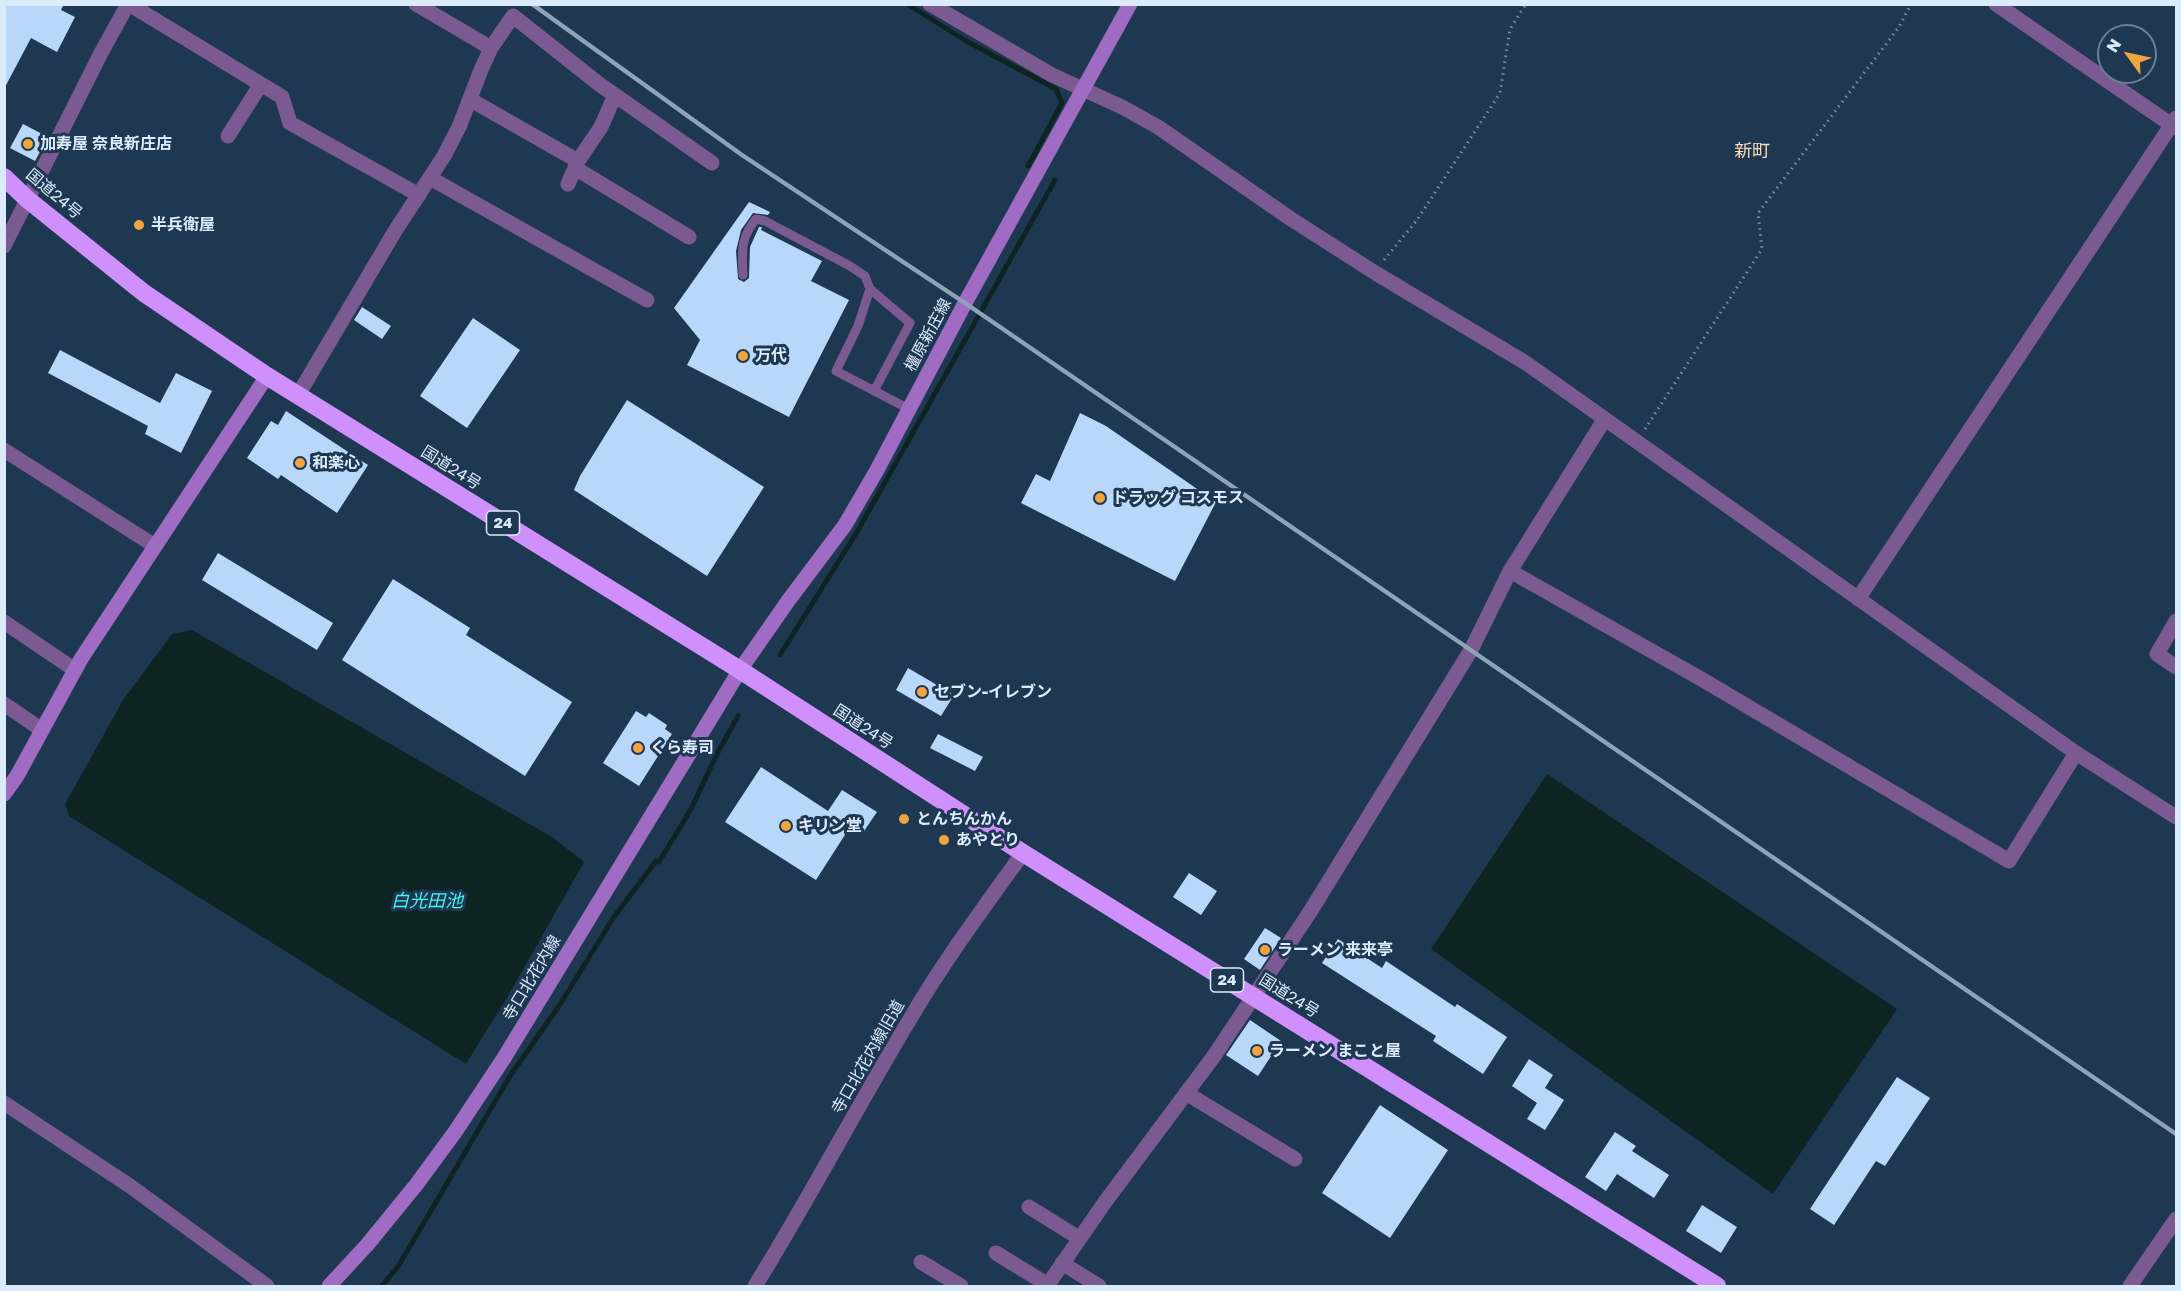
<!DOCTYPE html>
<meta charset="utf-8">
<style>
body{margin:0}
#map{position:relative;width:2181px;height:1291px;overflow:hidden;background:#1e3852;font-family:"Golos Text",sans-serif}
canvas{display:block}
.frame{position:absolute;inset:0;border:6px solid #dcebfc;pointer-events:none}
.north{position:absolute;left:2097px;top:24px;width:60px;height:60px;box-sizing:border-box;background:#1e3852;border:2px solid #6a8096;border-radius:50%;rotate:303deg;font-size:16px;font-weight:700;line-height:24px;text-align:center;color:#dcebfc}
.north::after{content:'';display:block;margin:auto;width:21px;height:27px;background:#f1a540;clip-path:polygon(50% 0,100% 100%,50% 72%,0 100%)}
</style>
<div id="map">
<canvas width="2181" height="1291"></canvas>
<div class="frame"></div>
<div class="north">N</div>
</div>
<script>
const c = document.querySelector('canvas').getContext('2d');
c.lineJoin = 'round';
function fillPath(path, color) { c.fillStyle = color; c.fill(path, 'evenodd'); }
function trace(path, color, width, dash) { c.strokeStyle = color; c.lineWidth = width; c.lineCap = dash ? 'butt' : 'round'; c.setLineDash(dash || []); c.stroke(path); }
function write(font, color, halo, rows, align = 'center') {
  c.font = font + ' "Golos Text","Noto Sans JP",sans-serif'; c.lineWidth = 6; c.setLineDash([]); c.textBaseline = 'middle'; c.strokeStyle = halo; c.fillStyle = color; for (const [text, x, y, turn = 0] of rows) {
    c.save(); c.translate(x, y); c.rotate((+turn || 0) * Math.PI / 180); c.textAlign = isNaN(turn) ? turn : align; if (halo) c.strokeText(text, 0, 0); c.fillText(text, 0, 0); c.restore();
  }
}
fillPath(new Path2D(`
 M192,630L552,837L584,862L508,996L466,1064L69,816L65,804L123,700L172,634Z
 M1547,774L1897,1009L1773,1194L1431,949Z`), '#0e2423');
trace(new Path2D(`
 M907,4L968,42L1056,89L1062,103L1028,166
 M780,655L857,532L1055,180
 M382,1286L399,1265L510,1076L561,1003L613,918L656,861L659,862L691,809L717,754L738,716`), '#0e2423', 5);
fillPath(new Path2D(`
 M4,4H64L61,10L75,17L57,52L31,38L4,89Z
 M23,124L48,137L35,161L10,148Z
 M749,202L770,212L768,215L753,213L741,230L736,251L738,279L744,282L749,278L750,247L759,227H762L761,230L822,261L811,281L849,300L789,417L687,365L700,340L674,308Z
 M362,307L391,326L382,339L354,320Z
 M473,318L520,350L467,428L420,396Z
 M60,350L160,403L176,373L212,391L181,453L145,434L148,426L48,373Z
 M627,400L764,487L707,576L574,490L580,476Z
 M286,411L368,465L337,513L281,475L278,479L247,458L271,421L278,425Z
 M1080,413L1106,426L1216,502L1175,581L1021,503L1036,474L1050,481Z
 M218,553L333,623L317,650L202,580Z
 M393,579L470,628L466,635L572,702L525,776L342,660Z
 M908,668L954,695L941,716L896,690Z
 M636,711L646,717L649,713L667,725L665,729L672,734L639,786L603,763Z
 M938,734L983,757L975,771L930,748Z
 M761,767L828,811L842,790L877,812L862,834L850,827L816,880L725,822Z
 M1189,873L1217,891L1201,915L1173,897Z
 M1265,928L1281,938L1260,970L1244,959Z
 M1338,939L1382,968L1386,961L1455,1007L1457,1004L1507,1037L1483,1074L1433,1041L1436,1036L1322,963Z
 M1250,1020L1281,1041L1258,1076L1226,1055Z
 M1529,1059L1553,1075L1545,1088L1564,1100L1545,1130L1527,1119L1537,1103L1512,1086Z
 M1897,1077L1930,1098L1885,1166L1876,1161L1834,1225L1810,1209Z
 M1380,1105L1448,1150L1390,1238L1322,1193Z
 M1615,1132L1636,1146L1632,1151L1669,1175L1654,1198L1617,1174L1606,1191L1585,1177Z
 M1702,1205L1737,1227L1721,1253L1686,1231Z`), '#b9d8f9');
trace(new Path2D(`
 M1384,260L1417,220L1500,93L1510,29L1526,4
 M1645,429L1762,249L1758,213L1899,27L1911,4`), '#798ea3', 3, [1.5, 4.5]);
trace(new Path2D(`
 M743,275C742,251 740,239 756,219L765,221L850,266L865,276L870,289
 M874,391L910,323L870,289L858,326L836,371L909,409`), '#7a5a91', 9);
trace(new Path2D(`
 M129,4L282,97L290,123L419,195
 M416,4L491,48
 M930,4L1052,75L1122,107L1158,127L1291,219L1377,274L1526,363L2076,753L2176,817
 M1996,4L2176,128
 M471,100L578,161
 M228,136L261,84
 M575,168L689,237
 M430,178L647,300
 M568,184L578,161L601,127L615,95
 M4,246L101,53L128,4
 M298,395L395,231L444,156L459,127L481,70L491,48L513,16L599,84L712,163
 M4,450L155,546
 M1510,571L1703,680L2009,861L2076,753
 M1858,599L2176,118
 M2176,621L2157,654L2176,667
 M4,622L75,670
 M4,704L42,730
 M1186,1093L1295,1159
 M4,1103L130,1186L267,1286
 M1029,1207L1079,1238
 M996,1253L1048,1285
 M921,1262L961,1286
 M1062,1263L1099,1286
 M755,1286C809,1199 857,1107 910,1019C944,961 984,907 1023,853
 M1047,1286L1105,1202L1214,1056L1310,912L1471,650L1510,571L1604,420
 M2130,1286L2176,1219`), '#7a5a91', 15);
trace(new Path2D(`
 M4,794L17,776L81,659L267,376
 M329,1286L367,1245L416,1185L455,1132L504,1058L740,670L788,601L845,525L877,470L965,303L1130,4`), '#a06cc3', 15);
trace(new Path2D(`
 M4,177L27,199L144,293L267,376L740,670L1023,853L1717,1286`), '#d090fc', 18);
trace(new Path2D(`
 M532,4L742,155L965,303L2176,1134`), '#8fa3b7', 4.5);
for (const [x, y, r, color] of [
 [28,144,6,"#f1a540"],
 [139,225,6,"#f1a540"],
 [743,356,6,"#f1a540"],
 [300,463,6,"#f1a540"],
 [1100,498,6,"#f1a540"],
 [922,692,6,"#f1a540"],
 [638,748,6,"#f1a540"],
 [904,819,6,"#f1a540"],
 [786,826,6,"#f1a540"],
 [944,840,6,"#f1a540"],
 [1265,950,6,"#f1a540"],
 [1257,1051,6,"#f1a540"]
]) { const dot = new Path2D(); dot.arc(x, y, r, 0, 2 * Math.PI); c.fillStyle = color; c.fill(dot); trace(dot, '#1e3852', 2); }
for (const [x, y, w] of [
 [503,523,33],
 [1227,980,33]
]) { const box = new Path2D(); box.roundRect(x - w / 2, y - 12, w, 24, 4.5); c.fillStyle = '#1e3852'; c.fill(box); trace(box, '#dcebfc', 1.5); }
write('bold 15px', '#dcebfc', null, [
 ["24",503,523],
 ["24",1227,980]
]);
write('bold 16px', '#dcebfc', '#1e3852', [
 ["加寿屋 奈良新庄店",40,144],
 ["半兵衛屋",151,225],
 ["万代",755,356],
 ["和楽心",312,463],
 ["ドラッグ コスモス",1112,498],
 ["セブン-イレブン",934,692],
 ["くら寿司",650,748],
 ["とんちんかん",916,819],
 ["キリン堂",798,826],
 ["あやとり",956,840],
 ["ラーメン 来来亭",1277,950],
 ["ラーメン まこと屋",1269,1051]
], 'left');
write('16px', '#dcebfc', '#1e3852', [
 ["国道24号",54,194,40],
 ["橿原新庄線",928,335,-62],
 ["国道24号",451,468,32],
 ["国道24号",863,727,33],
 ["寺口北花内線",532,978,-59],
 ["国道24号",1289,996,32],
 ["寺口北花内線旧道",868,1057,-60]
]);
write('18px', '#fddcb8', '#1e3852', [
 ["新町",1752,151]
]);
write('italic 18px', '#44f3eb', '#1e3852', [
 ["白光田池",427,901]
]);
</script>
